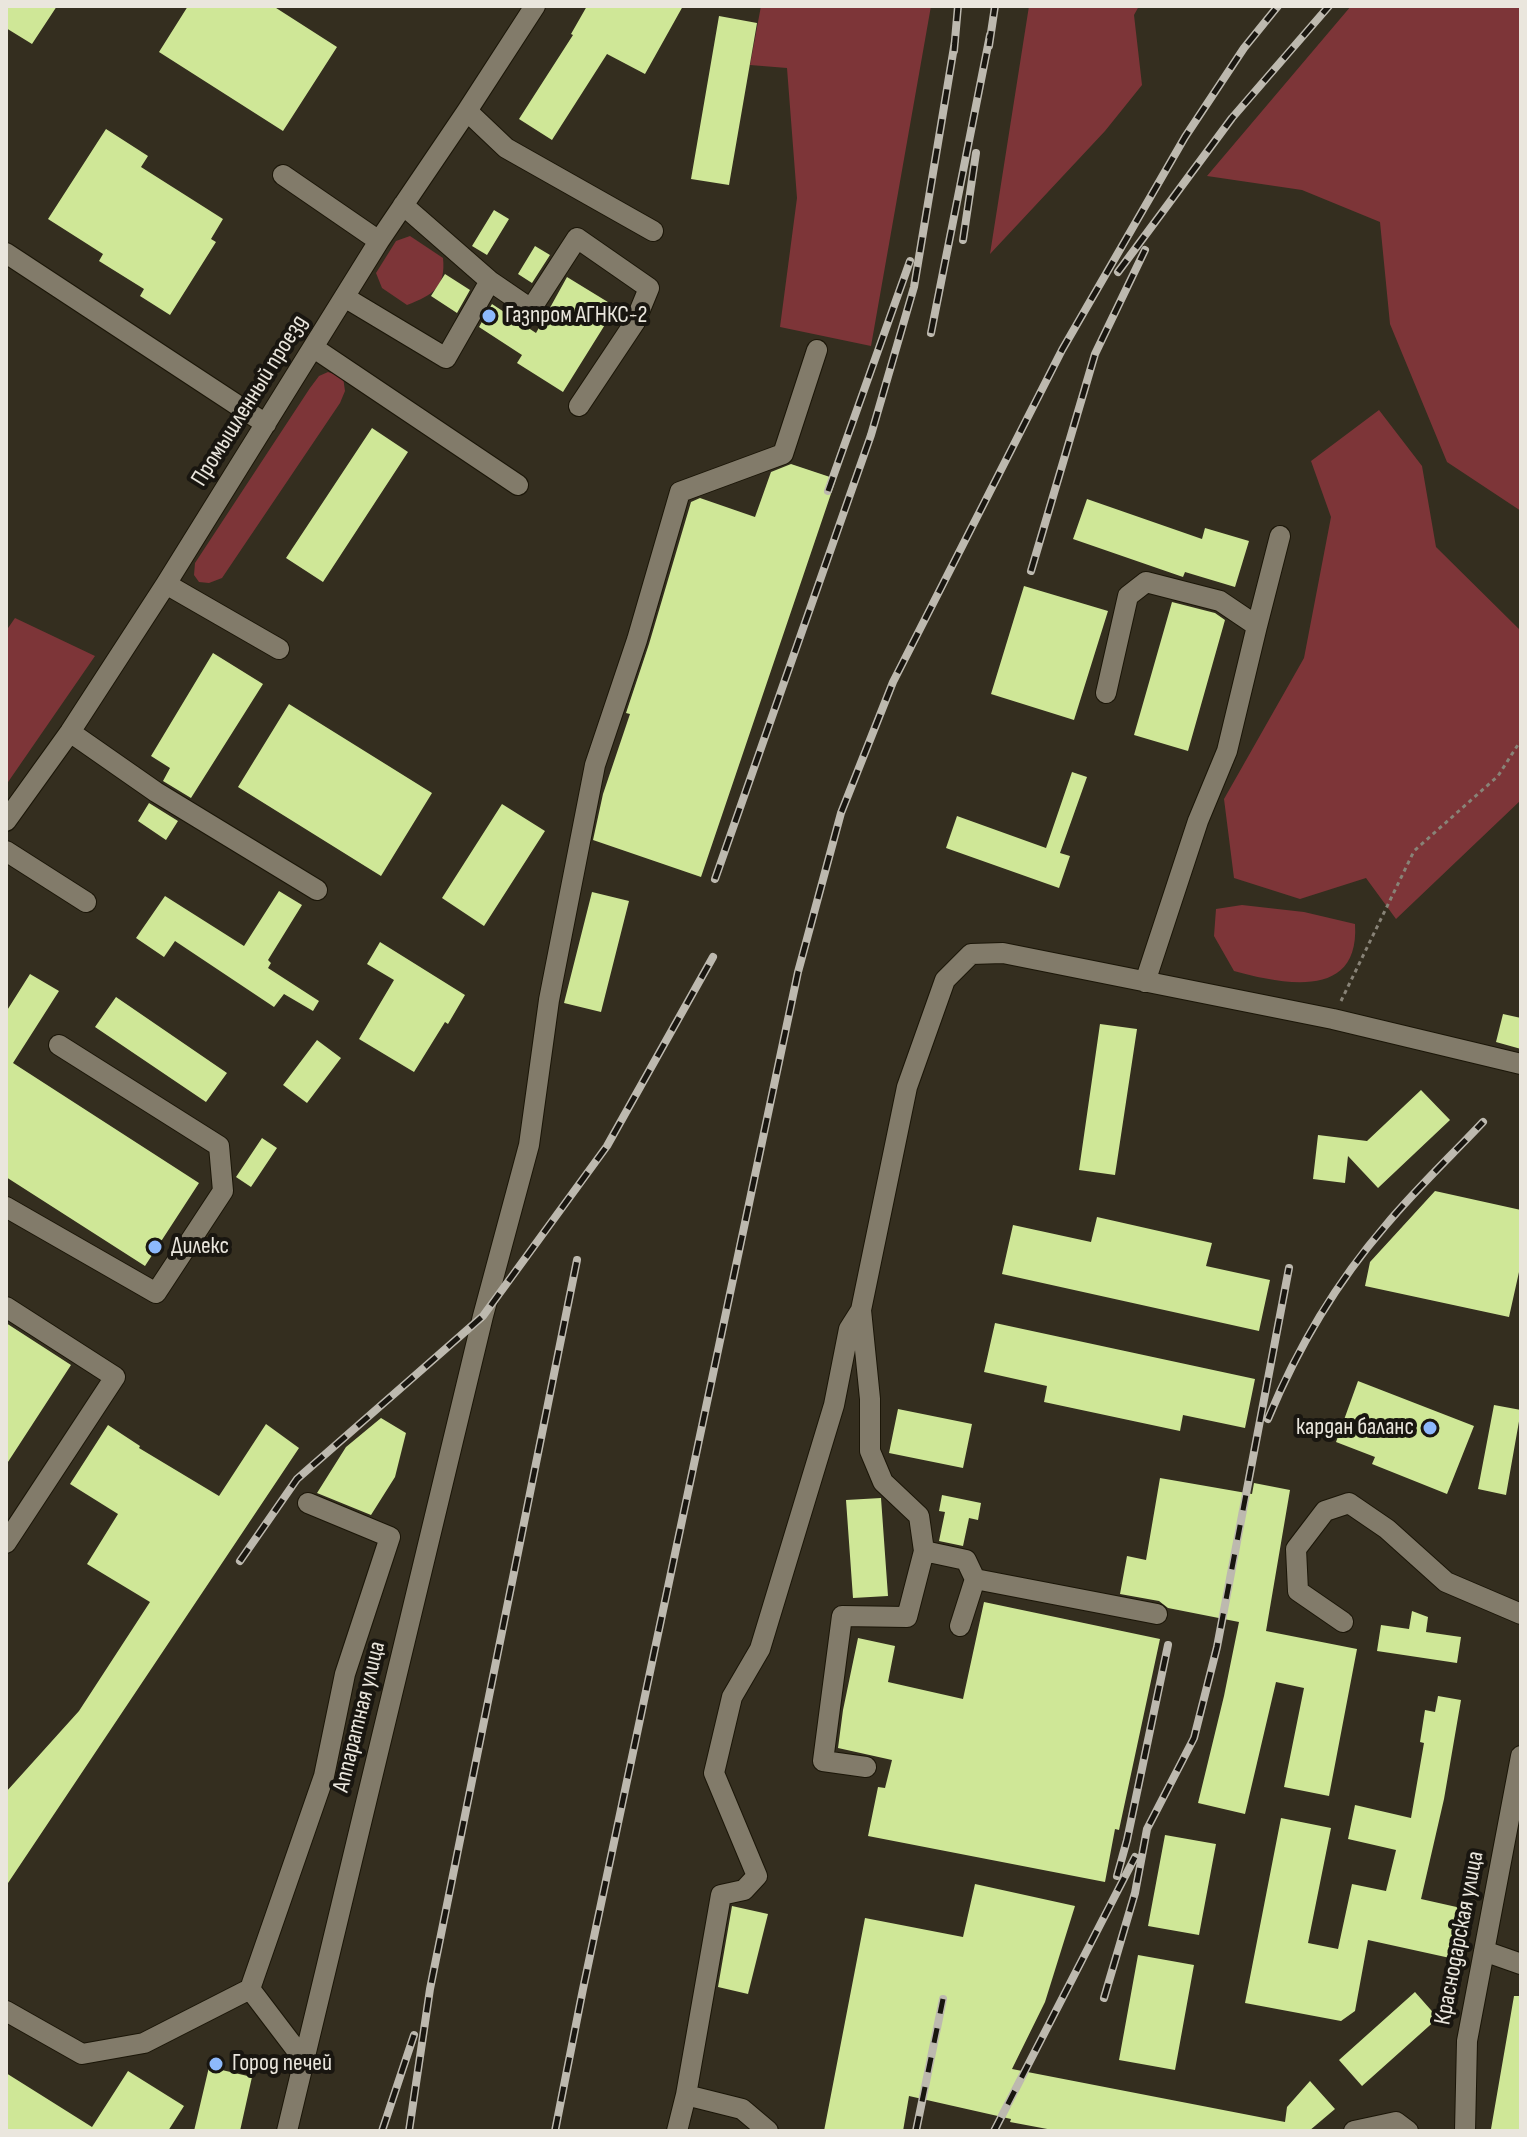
<!DOCTYPE html>
<meta charset="utf-8">
<style>
body{margin:0}
#map{position:relative;width:1527px;height:2137px;overflow:hidden;background:#342e1f;font-family:"Sofia Sans Condensed",sans-serif}
canvas{display:block}
.frame{position:absolute;inset:0;border:8px solid #eae6dd;pointer-events:none}
</style>
<div id="map">
<canvas width="1527" height="2137"></canvas>
<div class="frame"></div>
</div>
<script>
const c = document.querySelector('canvas').getContext('2d');
c.lineJoin = 'round';
function fillPath(path, color) { c.fillStyle = color; c.fill(path, 'evenodd'); }
function trace(path, color, width, dash) { c.strokeStyle = color; c.lineWidth = width; c.lineCap = dash ? 'butt' : 'round'; c.setLineDash(dash || []); c.stroke(path); }
function write(font, color, halo, rows, align = 'center') {
  c.font = font + ' "Sofia Sans Condensed",sans-serif'; c.lineWidth = 8; c.setLineDash([]); c.textBaseline = 'middle'; c.strokeStyle = halo; c.fillStyle = color; for (const [text, x, y, turn = 0] of rows) {
    c.save(); c.translate(x, y); c.rotate((+turn || 0) * Math.PI / 180); c.textAlign = isNaN(turn) ? turn : align; if (halo) c.strokeText(text, 0, 0); c.fillText(text, 0, 0); c.restore();
  }
}
fillPath(new Path2D(`
 M761,6H931L871,346L780,327L797,198L787,68L750,65Z
 M1029,6H1139L1134,15L1142,85L1105,131L990,254Z
 M1351,6H1521V511L1447,462L1390,324L1380,222L1302,190L1207,176Z
 M410,236L443,258C446,287 433,295 407,305L382,288L376,273L396,241Z
 M328,372L343,377L345,391L340,403L222,578L209,583L199,582L194,575L195,563L310,388L319,376Z
 M1379,410L1422,466L1436,547L1521,631V800L1396,919L1366,878L1300,899L1234,878L1224,799L1304,658L1331,517L1311,461Z
 M15,618L95,656L6,785V631Z
 M1242,905L1304,912L1355,924C1360,1001 1282,984 1234,971L1214,936L1216,909Z`), '#7d3538');
fillPath(new Path2D(`
 M6,6H57L32,44L6,28Z
 M188,6H273L337,47L283,131L159,52Z
 M587,6H683L645,74L607,54L552,140L519,119L573,35L571,34Z
 M719,16L757,23L729,185L691,179Z
 M106,129L148,156L141,167L223,219L211,239L216,242L170,315L140,296L144,289L99,261L103,254L48,219Z
 M494,210L509,219L487,255L472,246Z
 M535,246L550,255L532,283L518,274Z
 M445,274L470,290L457,313L431,296Z
 M567,277L616,307L563,392L517,363L522,355L479,327L492,304L536,333Z
 M372,428L408,452L323,582L286,558Z
 M791,464L836,479L701,877L593,840L603,794L630,714L626,713L649,644L691,502L700,498L755,517L771,472Z
 M1087,499L1202,539L1205,528L1249,541L1235,587L1185,572L1183,577L1073,539Z
 M1024,586L1108,611L1074,720L991,694Z
 M1172,602L1215,613L1225,620L1188,751L1134,735Z
 M213,653L263,684L191,798L163,781L170,768L151,756Z
 M289,704L432,793L381,876L238,787Z
 M1072,772L1087,777L1060,853L1070,856L1059,888L946,848L957,816L1046,848Z
 M149,803L178,821L166,840L138,821Z
 M502,804L545,831L484,926L442,898Z
 M279,891L302,905L268,960L271,963L268,968L319,1001L313,1011L284,994L274,1007L175,941L164,957L136,938L165,896L244,946Z
 M592,892L629,901L601,1012L564,1003Z
 M380,942L465,995L448,1024L445,1022L414,1072L359,1039L394,980L367,964Z
 M30,974L59,991L13,1063L199,1183L145,1266L6,1177V1012Z
 M116,997L227,1073L206,1102L95,1027Z
 M1503,1014L1521,1018V1049L1496,1042Z
 M1100,1024L1137,1029L1115,1175L1079,1170Z
 M317,1040L341,1058L307,1103L283,1085Z
 M1421,1090L1450,1120L1378,1188L1348,1156L1345,1183L1313,1179L1318,1135L1367,1141Z
 M262,1138L277,1148L251,1187L236,1177Z
 M1435,1191L1521,1210V1263L1509,1317L1365,1286L1370,1262Z
 M1097,1217L1212,1243L1206,1266L1270,1280L1259,1331L1002,1274L1013,1225L1091,1242Z
 M6,1323L71,1365L6,1465Z
 M995,1323L1255,1379L1245,1428L1183,1415L1180,1431L1044,1402L1047,1386L984,1372Z
 M1358,1381L1474,1426L1447,1494L1372,1464L1375,1457L1336,1442Z
 M1494,1405L1521,1410L1506,1495L1478,1489Z
 M898,1409L972,1424L963,1468L889,1453Z
 M381,1418L406,1433L395,1477L371,1515L317,1493L346,1447Z
 M266,1424L299,1448L6,1886V1792L79,1711L150,1602L87,1564L118,1514L70,1484L108,1425L140,1446L139,1448L219,1496Z
 M1160,1478L1252,1494L1254,1483L1290,1490L1266,1631L1357,1649L1329,1796L1284,1787L1304,1688L1276,1682L1245,1814L1198,1803L1224,1696L1239,1622L1168,1608L1159,1601L1120,1594L1127,1556L1146,1560Z
 M942,1495L981,1503L978,1520L969,1518L963,1546L939,1541L945,1512L939,1511Z
 M881,1498L888,1596L853,1598L846,1500Z
 M984,1602L1160,1639L1119,1830L1115,1829L1105,1882L868,1836L878,1787L885,1788L892,1760L838,1748L843,1710L858,1638L895,1646L888,1682L963,1699Z
 M1412,1611L1428,1617L1426,1632L1461,1637L1457,1663L1377,1651L1381,1625L1409,1629Z
 M1438,1696L1461,1700L1444,1799L1421,1899L1461,1908L1450,1958L1368,1940L1355,2011L1341,2021L1245,2003L1281,1818L1331,1828L1308,1943L1338,1949L1352,1884L1386,1891L1396,1850L1348,1839L1355,1805L1411,1818L1424,1743L1420,1742L1425,1710L1435,1712Z
 M1165,1835L1216,1844L1199,1935L1148,1926Z
 M975,1884L1075,1906L1045,2002L1012,2069L1285,2122L1287,2107L1310,2081L1335,2109L1309,2131H1058L1010,2122L1011,2119L909,2096L903,2131H824L865,1918L963,1937Z
 M732,1906L768,1914L748,1994L718,1987Z
 M1138,1955L1194,1965L1175,2070L1119,2060Z
 M1415,1992L1438,2018L1362,2086L1339,2060Z
 M1514,1996H1521V2131H1502L1491,2129Z
 M209,2067L252,2077L240,2131H194Z
 M128,2071L184,2106L168,2131H6V2073L92,2127Z`), '#cfe797');
const minor = new Path2D(`
 M467,111L506,148L653,231
 M283,175L379,241
 M6,253L266,424
 M490,281L531,309L577,238L649,288L635,322L579,406
 M346,298L446,358L490,281L403,205
 M314,348L518,485
 M166,584L279,649
 M1257,626L1280,536
 M1106,693L1128,596L1146,582L1220,601L1257,626L1227,751L1198,821L1145,982
 M70,732L156,792L317,890
 M6,821L70,732L166,584L379,241L467,111L535,6
 M6,851L86,902
 M6,1207L156,1293L223,1191L219,1146L59,1045
 M6,1307L115,1377L6,1543
 M861,1310L870,1399V1451L883,1482L919,1516L924,1551L907,1617L842,1616L823,1761L866,1767
 M924,1551L966,1560L975,1579L1157,1614
 M1343,1622L1298,1591L1296,1549L1325,1511L1349,1503L1387,1529L1446,1582L1521,1614
 M960,1626L975,1579
 M1484,1951L1521,1964
 M6,2011L82,2054L144,2043L250,1989
 M304,2060L250,1989L324,1776L345,1674L390,1537L308,1503
 M686,2095L742,2109L768,2131
 M287,2131L483,1316L529,1145L549,1000L595,765L637,640L680,492L783,454L817,350
 M677,2131L686,2095L721,1895L744,1890L757,1876L714,1773L732,1697L760,1649L834,1405L849,1329L861,1310L907,1087L945,980L971,954L1003,953L1333,1019L1521,1064
 M1354,2131L1396,2122L1408,2131
 M1465,2131L1467,2041L1521,1756`);
trace(minor, '#1b1608', 22);
trace(new Path2D(`
 M1341,1001L1414,851L1498,776L1521,740`), '#888377', 3, [4, 4]);
trace(minor, '#827b6a', 20);
const rail = new Path2D(`
 M989,46L995,6
 M954,51L958,6
 M963,240L976,153
 M1118,272L1232,118L1329,6
 M931,333L990,35
 M828,491L910,261
 M1031,571L1095,354L1145,250
 M715,879L871,435L914,287L955,41
 M1268,1419C1297,1349 1336,1283 1386,1225C1416,1189 1451,1156 1483,1122
 M240,1561L297,1479L483,1316L607,1146L713,957
 M1117,1876L1127,1840L1168,1645
 M1104,1998L1135,1893L1147,1829L1194,1738L1217,1647L1289,1268
 M382,2131L414,2035
 M409,2131L430,1989L577,1260
 M555,2131L583,1989L798,972L841,813L893,682L1062,350L1185,137L1244,48L1278,6
 M916,2131L943,1999
 M994,2131L1135,1857`);
trace(rail, '#bdb9af', 8);
trace(rail, '#191610', 5, [15]);
for (const [x, y, r, color] of [
 [489,316,8,"#8db9fc"],
 [155,1247,8,"#8db9fc"],
 [1430,1428,8,"#8db9fc"],
 [216,2064,8,"#8db9fc"]
]) { const dot = new Path2D(); dot.arc(x, y, r, 0, 2 * Math.PI); c.fillStyle = color; c.fill(dot); trace(dot, '#191610', 3); }
write('24px', '#eae6dd', '#191610', [
 ["Газпром АГНКС-2",505,316],
 ["Дилекс",171,1247],
 ["кардан баланс",1414,1428,"right"],
 ["Город печей",232,2064]
], 'left');
write('24px', '#eae6dd', '#191610', [
 ["Промышленный проезд",250,401,-58],
 ["Аппаратная улица",360,1717,-76],
 ["Краснодарская улица",1460,1938,-79]
]);
</script>
